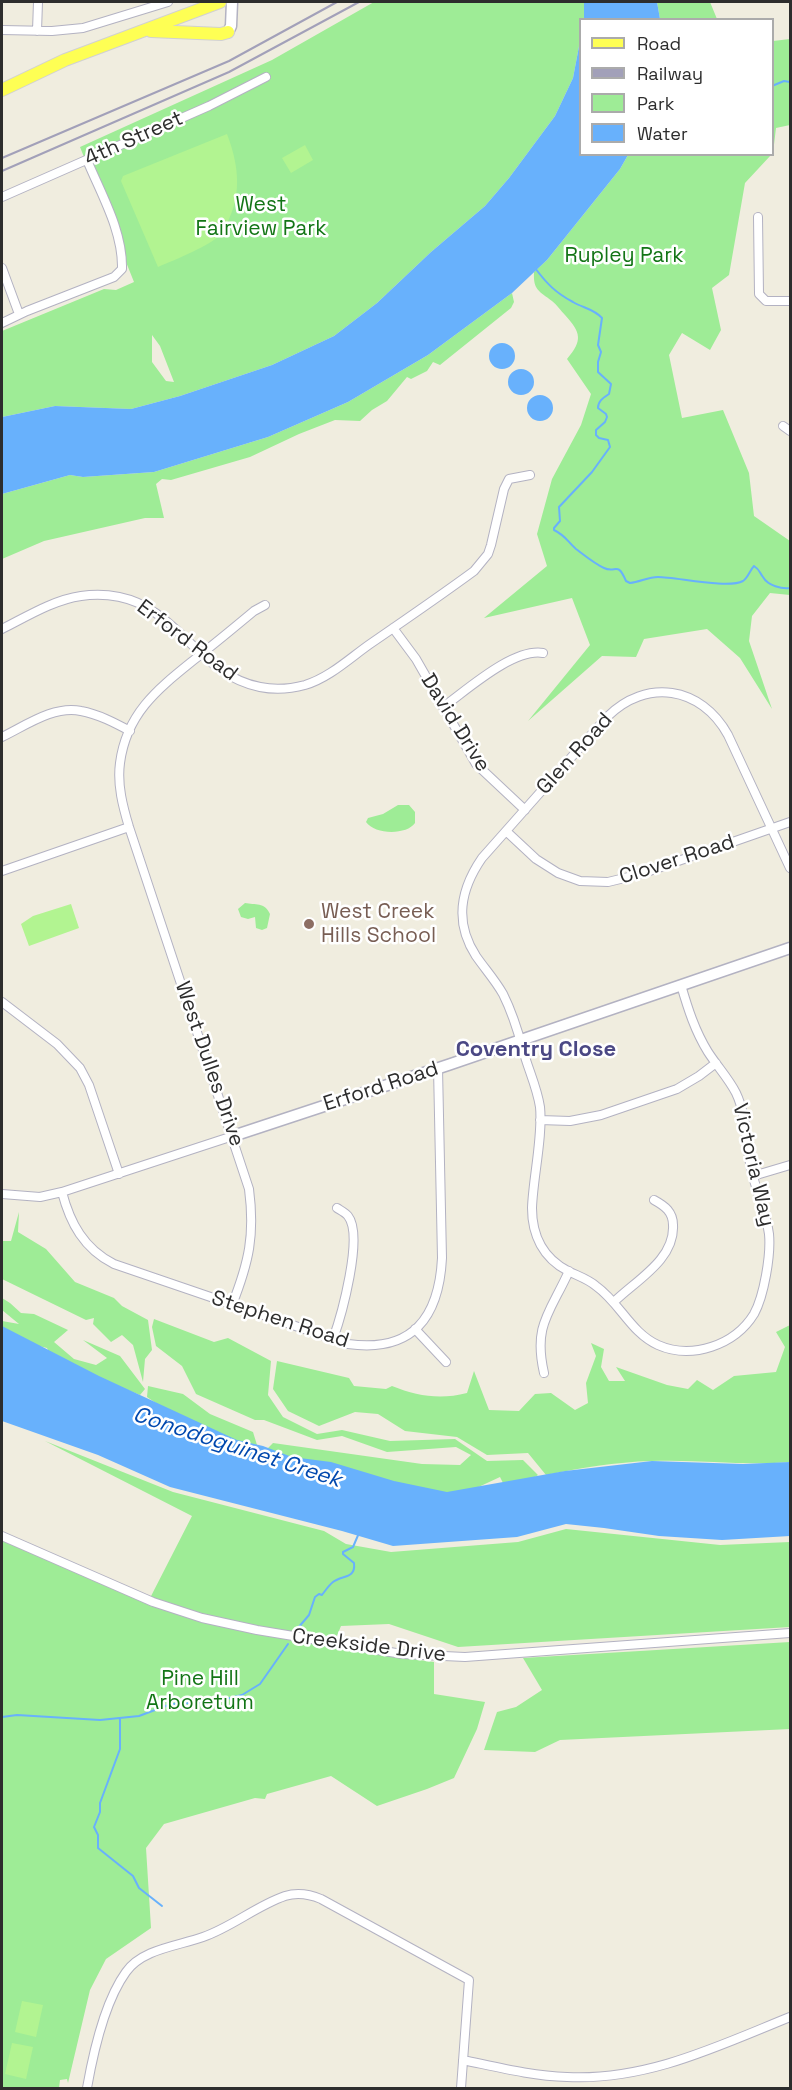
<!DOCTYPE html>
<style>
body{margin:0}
#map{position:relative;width:792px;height:2090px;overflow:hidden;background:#f0eddf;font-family:"Space Grotesk",sans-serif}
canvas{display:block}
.frame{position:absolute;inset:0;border:3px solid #2d2d2d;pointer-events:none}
.legend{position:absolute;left:579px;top:18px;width:195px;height:138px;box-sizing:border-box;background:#fff;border:2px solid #ababab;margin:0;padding:8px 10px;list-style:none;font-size:18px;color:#2d2d2d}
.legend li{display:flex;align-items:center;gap:12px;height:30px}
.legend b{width:30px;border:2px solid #ababab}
</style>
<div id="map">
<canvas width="792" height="2090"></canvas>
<div class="frame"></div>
<ul class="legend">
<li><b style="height:8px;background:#feff54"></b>Road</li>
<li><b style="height:8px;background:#a2a0b9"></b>Railway</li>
<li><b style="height:16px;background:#9eec96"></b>Park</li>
<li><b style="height:16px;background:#68b1fc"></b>Water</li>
</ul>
</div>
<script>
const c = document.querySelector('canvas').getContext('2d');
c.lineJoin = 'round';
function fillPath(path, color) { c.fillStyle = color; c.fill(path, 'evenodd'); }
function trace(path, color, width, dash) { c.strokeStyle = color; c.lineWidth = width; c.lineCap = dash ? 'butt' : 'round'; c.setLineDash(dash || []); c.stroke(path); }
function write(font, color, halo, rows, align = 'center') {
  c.font = font + ' "Space Grotesk",sans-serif'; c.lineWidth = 5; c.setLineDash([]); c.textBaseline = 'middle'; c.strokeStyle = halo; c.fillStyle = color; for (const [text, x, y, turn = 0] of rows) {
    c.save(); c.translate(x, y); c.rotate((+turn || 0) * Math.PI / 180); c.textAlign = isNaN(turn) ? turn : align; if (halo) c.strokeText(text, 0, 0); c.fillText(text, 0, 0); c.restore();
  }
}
fillPath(new Path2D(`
 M374,2H584V19L580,20V41L573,78L555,116L509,178L485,206L431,252L377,303L334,336L272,365L180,396L131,409L55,406L2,417V331L104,289L116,290L134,282L80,147L272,60ZM152,335L160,346L174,382L166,381L152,362Z
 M657,2H710L717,19H660Z
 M790,39V125L776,128L773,153V41Z
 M628,155H771L745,183L729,275L712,288L721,330L710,350L682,333L669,355L682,418L723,410L749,473L754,516L790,541V595L770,593L752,616L749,641L772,709L740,658L707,629L644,639L636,657L602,656L528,721L590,645L572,598L484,618L547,566L537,534L552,479L581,425L591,394L567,359C583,340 581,333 565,315C561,311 557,305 552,301C539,291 533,290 534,272L547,260L620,169Z
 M512,293L514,302L511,308L440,365L433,362L427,371L411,379L407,377L387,401L372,410L360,421L335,420L299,434L250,457L171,480L162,479L156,484L164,518H145L44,541L2,559V494L70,475L83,477L154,472L268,437L348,402L428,355Z
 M398,805H409L415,812V823C407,835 375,835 366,822L368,818L383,814Z
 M245,903C255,905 265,902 270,914L267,928L262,930L256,928L255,917L248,919L241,917L238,909Z
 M19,1212L18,1232L46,1249L75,1282L114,1298L122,1306L148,1320L152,1350L145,1359L143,1382L133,1345L122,1335L111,1342L93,1324L94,1318L86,1320L2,1279V1241H11Z
 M2,1298L10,1303L21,1313L34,1314L68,1330L54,1342L74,1359L96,1365L107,1358L83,1340L120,1356L145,1389L140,1395L52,1359L47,1348L7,1338L2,1333V1321L19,1324L2,1310Z
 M154,1319L214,1342L228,1338L271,1361L268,1395L283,1417L317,1434L342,1430L390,1441L455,1439L487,1461L523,1460L538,1475L529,1481L504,1485L500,1477L472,1490L448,1494L264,1452L273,1443L422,1464L460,1465L471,1455L456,1447L387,1452L342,1436L317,1440L264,1420H255L196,1394L182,1366L156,1346L152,1327Z
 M790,1325V1462C744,1466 698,1459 651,1461C616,1462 580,1468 546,1475L528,1453L487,1455L457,1437L405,1431L378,1414L355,1412L319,1426L288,1411L273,1389L277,1361L349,1378L354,1386L386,1389L392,1386C417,1396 440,1400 467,1393L474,1371L489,1410L519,1411L535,1394L551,1393L575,1410L588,1403L586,1383L596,1356L591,1343L604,1349L601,1367L609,1381H625L616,1367L667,1385L688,1389L697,1380L713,1390L734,1376L776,1372L785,1347L776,1332Z
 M148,1386L183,1394L210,1414L253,1432L257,1445C218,1438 180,1420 147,1397Z
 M45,1441L173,1492L324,1531L346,1544L391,1552L518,1542L566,1529L720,1545L790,1542V1627L458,1647L389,1624L341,1626L332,1648L434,1662V1694L485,1702L477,1729L454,1778L427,1789L377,1806L331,1776L267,1794L265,1799L255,1798L164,1824L146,1848L151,1928L106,1959L90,1990L68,2083L67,2079L60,2080L59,2088H2V1540L148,1602L192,1516Z
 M790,1642V1729L560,1740L535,1752L484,1750L497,1712L516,1707L542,1690L523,1658Z`), '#9eec96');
fillPath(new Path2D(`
 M227,134C238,163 242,191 229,219C227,223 226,229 223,232C213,245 174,260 158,267L121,181L123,176Z
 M305,145L313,160L291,173L282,158Z
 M71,904L79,928L29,946L21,924L33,916Z
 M22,2001L43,2005L36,2037L15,2032Z
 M12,2043L33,2047L26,2079L5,2074Z`), '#b2f491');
fillPath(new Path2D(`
 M584,2H657L660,19H584Z
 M580,41V154L628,155L620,169L547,260L512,293L428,355L348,402L268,437L154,472L83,477L70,475L2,494V417L55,406L131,409L180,396L272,365L334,336L377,303L431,252L485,206L509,178L555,116L573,78Z
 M489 356a13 13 0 1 1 26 0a13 13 0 1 1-26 0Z
 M508 382a13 13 0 1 1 26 0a13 13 0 1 1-26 0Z
 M527 408a13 13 0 1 1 26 0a13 13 0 1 1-26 0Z
 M2,1326L99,1376L237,1440L263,1446L292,1457L331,1462L394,1481L447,1492L565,1471L652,1461L743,1464L790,1462V1536L722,1540L659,1536L604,1528L566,1524L517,1537L393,1546L342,1531L170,1487L98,1455L2,1421Z`), '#68b1fc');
trace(new Path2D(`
 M772,86L784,81L790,82
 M535,268C547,284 556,293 573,302C583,308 594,309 602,318L598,345L601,352L598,362V372L611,384L609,394C603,398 598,401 598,408L606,414L607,417L605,422L596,430V435L599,438L608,440L610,447L592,472L559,507L560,521L554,528V530C566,536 567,541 576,549C584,555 595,564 604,568C616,574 617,560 626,581L630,583C640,582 648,577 658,577C676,577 728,589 743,581C748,578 750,570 754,566C760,570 759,572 763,577C768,586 782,589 790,588
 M298,1628L309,1615L315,1597L319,1594L322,1595C325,1591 329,1585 333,1582C342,1575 356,1579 354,1563L343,1554V1552L353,1547L359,1533
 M2,1717L17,1715L100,1720L139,1716L171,1704L211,1702L230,1698L242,1695L260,1684L288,1644
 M120,1719V1749L100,1803V1812L94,1827L98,1835V1848L133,1876L139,1888L162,1906`), '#68b1fc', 2);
const street = new Path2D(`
 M2,30L52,31L83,28L168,2
 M37,31L38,2
 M2,197L209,106L266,77
 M758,217L759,294L766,301H790
 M2,268L19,314
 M2,323L27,311L114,277L122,269C123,231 101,194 87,160
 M783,426L790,431
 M393,628L416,659L476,764L525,810
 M2,629C26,617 53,600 81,596C106,592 133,597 154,612C193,638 211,677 260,687C275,690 290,689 305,685C329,678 350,658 370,644C405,620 440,596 474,571L488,554L491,545L504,489L509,479L530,475
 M443,707C467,690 513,648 543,653
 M2,737C25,726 54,705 81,711C98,714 115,723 130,731
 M506,831L536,859L558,873L580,881L608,882L641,874L790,822
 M2,871L129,827
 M681,985C688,1009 695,1031 708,1052C717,1066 729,1079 736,1093C747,1116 746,1144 751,1169C756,1191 766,1211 769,1234C771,1255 764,1296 754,1314C735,1345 692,1360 658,1345C631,1333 620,1303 596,1286C588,1279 578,1276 568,1271C543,1258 532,1235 532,1208C533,1178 543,1136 540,1107C537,1087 528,1069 523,1050C518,1031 512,1012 503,994C495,980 485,969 476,956C454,922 460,890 482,858L607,717C646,678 701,686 728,735L790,868
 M2,1002L57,1044L80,1068L89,1085L119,1174
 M540,1120L570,1121L601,1115L677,1089L699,1076L716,1063
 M753,1176L790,1165
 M62,1192C70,1223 84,1249 114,1264L348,1344C413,1353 439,1317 442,1258L438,1068
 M2,1194L40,1197L62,1192L233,1136
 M614,1302C635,1281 675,1260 673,1225C673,1212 665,1206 654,1200
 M232,1305C249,1262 255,1235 249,1189L129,827C123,807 117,785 120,763C127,710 162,686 200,655C218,641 236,626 254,611L265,605
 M415,1329L446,1362
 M333,1339C341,1317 364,1236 348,1216C346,1213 340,1210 337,1208
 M544,1373C533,1325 550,1313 569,1271
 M2,1536L153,1602L202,1618L257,1630L402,1654L465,1657L790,1633
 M463,2060C497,2067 532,2076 567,2077C647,2081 718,2046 790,2017
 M87,2088C93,2054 105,2001 126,1972C142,1949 178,1946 203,1937C232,1927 256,1906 285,1896C298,1892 309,1894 321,1899L469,1980L461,2088`);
const secondary = new Path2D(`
 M228,32L231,26L232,2
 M233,1136L448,1065L790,948`);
const primary = new Path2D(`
 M151,31L221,34L228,32
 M2,90L65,60L220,2`);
trace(street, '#b3b2c2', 10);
trace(secondary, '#b3b2c2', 13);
trace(primary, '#d1d1d1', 14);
trace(street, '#fff', 8);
trace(secondary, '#fff', 10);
trace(primary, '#feff54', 12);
trace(new Path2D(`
 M2,158L229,61L337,2
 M2,171L229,72L359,2`), '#a2a0b9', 2);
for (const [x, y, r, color] of [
 [309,924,6,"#8d6e63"]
]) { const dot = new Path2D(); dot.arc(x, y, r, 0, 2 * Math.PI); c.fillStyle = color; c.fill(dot); trace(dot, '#fff', 2); }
write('21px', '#2d2d2d', '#fff', [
 ["4th Street",134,139,-24],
 ["Erford Road",187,641,37],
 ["David Drive",455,723,58],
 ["Glen Road",575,754,-48],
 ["Clover Road",677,860,-18],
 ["West Dulles Drive",209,1064,71],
 ["Erford Road",381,1087,-18],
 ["Victoria Way",753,1165,77],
 ["Stephen Road",280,1320,18],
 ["Creekside Drive",369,1646,7]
]);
write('21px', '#137516', '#fff', [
 ["West",261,205],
 ["Fairview Park",261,229],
 ["Rupley Park",624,256],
 ["Pine Hill",200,1679],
 ["Arboretum",200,1703]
]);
write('21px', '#785e54', '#fff', [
 ["West Creek",321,912],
 ["Hills School",321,936]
], 'left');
write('bold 22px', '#4b4884', '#fff', [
 ["Coventry Close",536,1050]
]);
write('italic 22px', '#0048ae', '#fff', [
 ["Conodoguinet Creek",237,1448,18]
]);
</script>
